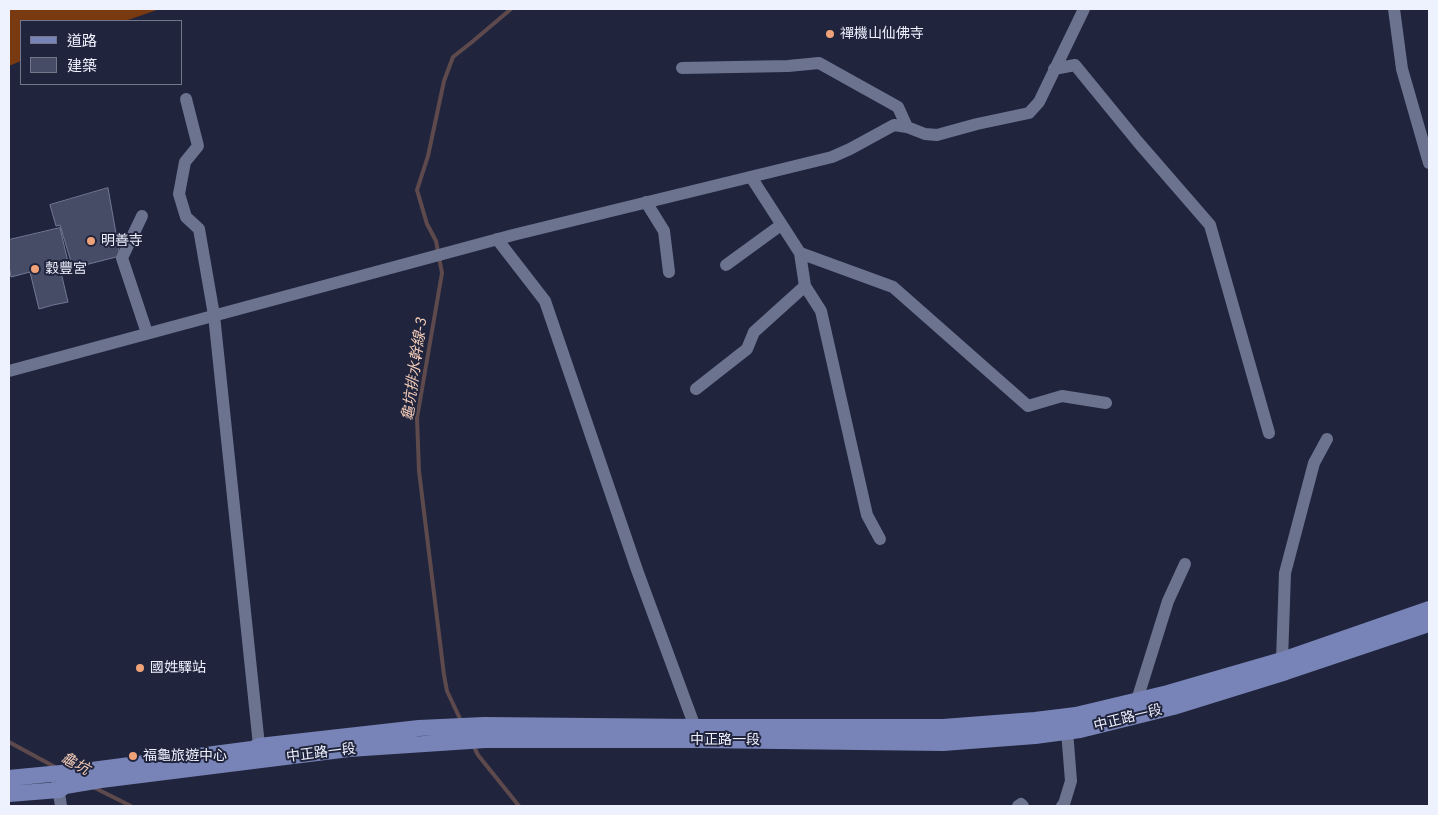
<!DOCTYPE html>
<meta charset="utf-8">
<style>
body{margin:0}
#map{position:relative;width:1438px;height:815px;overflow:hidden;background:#20253d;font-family:"IBM Plex Sans","Noto Sans TC",sans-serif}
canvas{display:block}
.frame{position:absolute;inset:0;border:10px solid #eef1fe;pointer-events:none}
.legend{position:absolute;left:20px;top:20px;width:162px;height:65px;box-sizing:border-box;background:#20253d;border:1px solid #72778a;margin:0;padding:6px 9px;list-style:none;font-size:15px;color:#eef1fe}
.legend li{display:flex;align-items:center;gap:10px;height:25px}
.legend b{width:25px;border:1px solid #72778a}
</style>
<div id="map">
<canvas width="1438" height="815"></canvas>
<div class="frame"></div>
<ul class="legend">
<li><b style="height:6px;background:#7884b7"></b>道路</li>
<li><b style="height:14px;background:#464c66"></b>建築</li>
</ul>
</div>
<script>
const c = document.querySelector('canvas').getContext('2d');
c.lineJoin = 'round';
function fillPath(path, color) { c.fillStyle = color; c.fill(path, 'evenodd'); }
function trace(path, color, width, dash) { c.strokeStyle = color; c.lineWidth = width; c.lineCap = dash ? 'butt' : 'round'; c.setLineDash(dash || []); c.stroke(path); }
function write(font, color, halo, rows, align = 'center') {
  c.font = font + ' "IBM Plex Sans","Noto Sans TC",sans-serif'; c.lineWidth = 4; c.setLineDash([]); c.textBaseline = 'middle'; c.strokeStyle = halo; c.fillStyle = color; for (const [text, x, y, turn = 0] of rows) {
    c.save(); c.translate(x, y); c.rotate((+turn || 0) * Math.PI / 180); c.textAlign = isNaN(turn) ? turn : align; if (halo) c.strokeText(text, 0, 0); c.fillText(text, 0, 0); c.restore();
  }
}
fillPath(new Path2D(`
 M9,9H160L125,21H21V61L9,66Z`), '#793911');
trace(new Path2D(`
 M462,723L447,691L444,675L419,471L417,418L442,273L436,241L427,224L417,190L428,156L444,81L453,57L472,42L511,9
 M9,742L55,767
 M473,745L478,755L519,806
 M93,787L131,806`), '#5e4a4c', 4);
const building = new Path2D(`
 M108,188L120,256L81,266L80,263L72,265L60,225L56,226L50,205Z
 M60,228L68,262L59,264L68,302L53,305L39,309L30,272L11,277L9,266V240Z`);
fillPath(building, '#464c66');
trace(building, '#727995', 1);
trace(new Path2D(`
 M1394,9L1402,69L1429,163
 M682,68L788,66L819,63L898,107L907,127
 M1054,69L1075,65L1138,142L1210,225L1269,433
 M186,99L198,146L185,162L179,194L186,217L199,229L214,315L260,755
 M751,177L800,253L893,287L1028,406L1062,396L1106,403
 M646,202L664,231L669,272
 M142,216L122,258L147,333
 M497,239L545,301L637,570L695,727V735
 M800,253L805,286L821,311L867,515L880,539
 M726,265L781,225
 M9,371L513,235L832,157L850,149L894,125L907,127L925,134L937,135L977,124L1029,113L1039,102L1084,9
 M696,389L747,349L754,332L805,286
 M1285,667L1282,660L1285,573L1314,463L1327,439
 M1137,700L1168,601L1185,564
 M57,781L61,806
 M1018,806L1021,804L1023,806
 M1062,806L1064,804L1071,781L1067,731`), '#6c738f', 12);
trace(new Path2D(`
 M9,778L92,770L252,749L259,746L419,728L484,725L695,727H943L1035,720L1076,715L1168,693L1282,660L1429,609
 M9,794L59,790L65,786L101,780L349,749L485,740H698L943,743L1035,736L1080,730L1173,707L1286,672L1429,624`), '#7884b7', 16);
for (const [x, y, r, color] of [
 [830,34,5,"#f0a279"],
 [91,241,5,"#f0a279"],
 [35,269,5,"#f0a279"],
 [140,668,5,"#f0a279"],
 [133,756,5,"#f0a279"]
]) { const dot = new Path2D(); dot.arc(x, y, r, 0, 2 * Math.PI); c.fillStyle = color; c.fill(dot); trace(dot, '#20253d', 2); }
write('14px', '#eef1fe', '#20253d', [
 ["禪機山仙佛寺",840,34],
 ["明善寺",101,241],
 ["穀豐宮",45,269],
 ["國姓驛站",150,668],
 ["福龜旅遊中心",143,756]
], 'left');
write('14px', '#eef1fe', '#20253d', [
 ["中正路一段",1128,718,-14],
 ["中正路一段",725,740],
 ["中正路一段",321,753,-7]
]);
write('italic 15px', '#f3cbb7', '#20253d', [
 ["龜坑排水幹線-3",415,369,-82],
 ["龜坑",75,764,28]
]);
</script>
